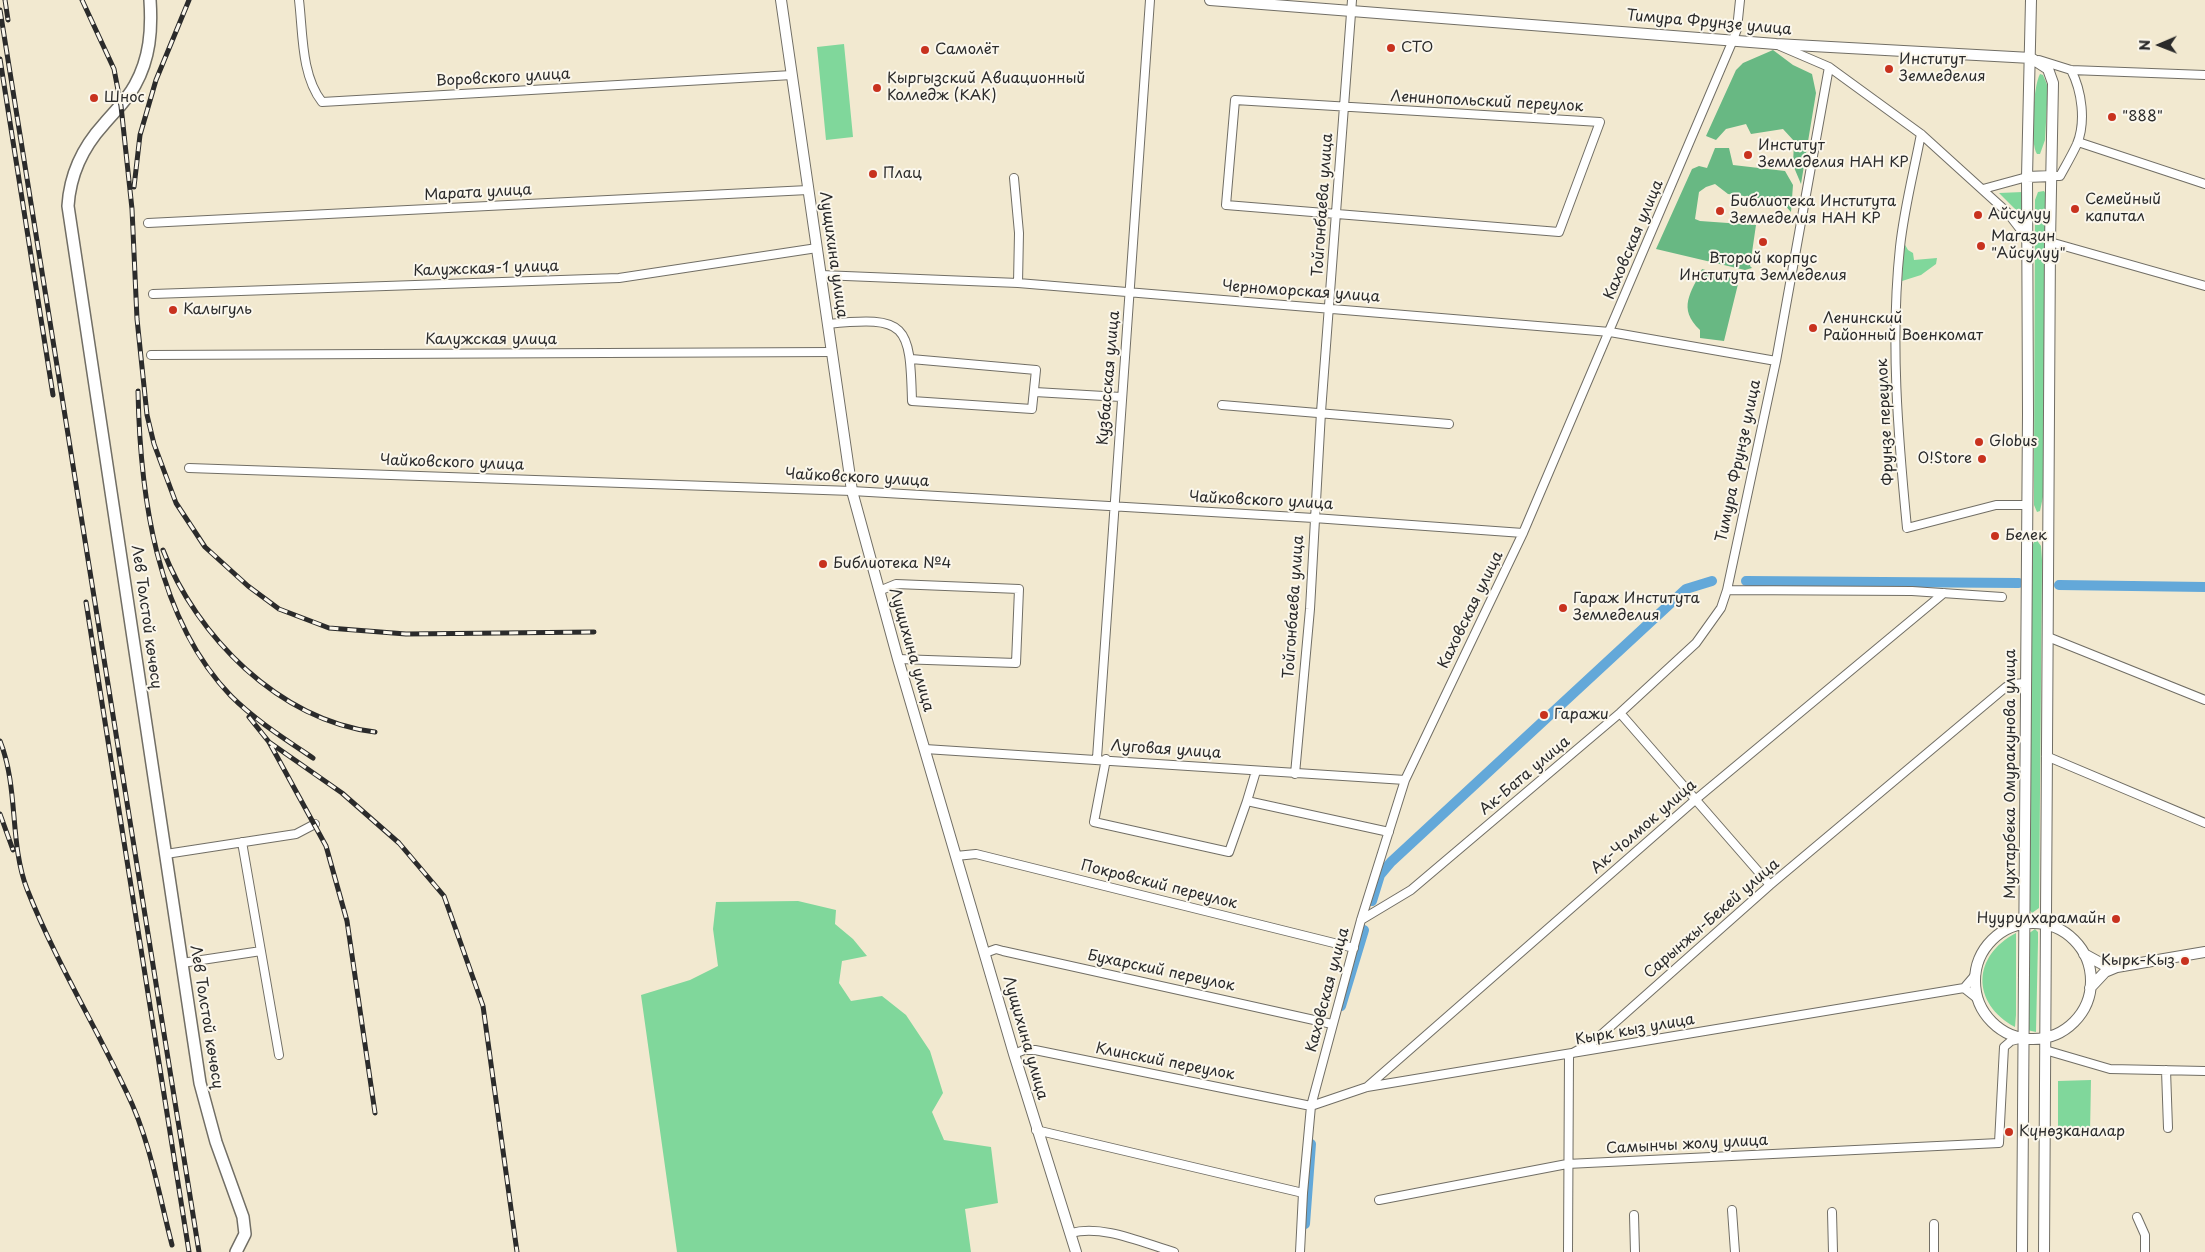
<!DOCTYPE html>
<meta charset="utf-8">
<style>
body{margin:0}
#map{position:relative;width:2205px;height:1252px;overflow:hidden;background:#f2e9d0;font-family:"Playpen Sans",sans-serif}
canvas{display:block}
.north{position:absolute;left:2135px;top:20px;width:50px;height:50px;-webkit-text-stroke:4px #fbf7ec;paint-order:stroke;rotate:269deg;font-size:14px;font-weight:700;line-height:20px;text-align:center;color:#2b2b2b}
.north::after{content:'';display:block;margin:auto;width:18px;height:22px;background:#2b2b2b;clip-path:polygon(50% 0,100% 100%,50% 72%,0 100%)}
</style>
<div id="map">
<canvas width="2205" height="1252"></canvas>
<div class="north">N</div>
</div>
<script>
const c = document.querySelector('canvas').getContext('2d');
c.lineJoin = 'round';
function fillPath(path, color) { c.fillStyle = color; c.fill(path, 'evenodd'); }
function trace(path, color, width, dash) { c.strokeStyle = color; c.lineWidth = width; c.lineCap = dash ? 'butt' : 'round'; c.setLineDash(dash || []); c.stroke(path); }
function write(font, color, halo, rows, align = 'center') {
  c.font = font + ' "Playpen Sans",sans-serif'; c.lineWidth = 4; c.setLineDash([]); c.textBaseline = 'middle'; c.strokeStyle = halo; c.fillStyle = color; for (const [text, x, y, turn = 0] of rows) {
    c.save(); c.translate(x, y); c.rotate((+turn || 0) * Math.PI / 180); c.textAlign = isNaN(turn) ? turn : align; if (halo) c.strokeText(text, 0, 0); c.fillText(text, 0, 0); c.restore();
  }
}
fillPath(new Path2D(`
 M844,44L853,137L826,140L817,47Z
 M2040,74L2043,75L2048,87L2045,140L2040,154H2037C2030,144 2033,86 2040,74Z
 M2044,191L2047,196L2044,492L2040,511L2037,512L2034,505V471L2035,200L2038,192Z
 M2023,192V217L1999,193Z
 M1904,243L1908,250L1913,253L1914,260L1937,258L1936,264L1921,275L1902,281Z
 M2036,539L2041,546L2042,560L2039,908L2032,913L2029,909L2032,568L2033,544Z
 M798,901L836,910L835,924L853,939L867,956L842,961L839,983L851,1001L882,996L906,1015L930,1051L943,1093L932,1112L944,1140L991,1147L998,1203L965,1209L971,1252H677L641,995L690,980L718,966L713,929L716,902Z
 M2035,929L2038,932V942L2036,1032L2027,1030L2028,934Z
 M2016,933V1015L2015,1027C1971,1003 1972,956 2016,933Z
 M2091,1080L2090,1133H2058V1081Z`), '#80d79b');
fillPath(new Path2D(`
 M1773,50L1793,65L1812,74L1816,93L1801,184L1793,165L1794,141L1783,129L1751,134L1746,124L1726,129L1716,140L1706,136L1736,70L1743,63Z
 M1715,148H1729L1733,165L1785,171L1793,185L1791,212L1781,201L1728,194L1715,184L1706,187L1699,192L1695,219L1700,221L1756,225L1750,266L1752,268L1745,270L1656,249L1692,169L1699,166L1707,168Z
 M1702,269L1739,280L1724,341L1700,338V330C1677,308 1691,293 1702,269Z`), '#68b883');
trace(new Path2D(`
 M1746,581L2019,583
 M2059,585L2205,587
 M1372,901L1380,875L1391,862L1686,589L1712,581
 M1341,1006L1364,930
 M1305,1224L1311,1144`), '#63a8d9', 10);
const street = new Path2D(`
 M299,0C303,33 301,75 322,102L792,75
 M1780,46L1829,67L1921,134L2007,212L2027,238
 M2039,60L2071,70L2205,75
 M1829,67L1776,361L1727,590L1912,591L2002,597
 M1235,100L1600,122L1559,232L1226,205Z
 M1921,134C1914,171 1904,209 1900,247C1890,340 1898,435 1907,528L1996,505H2027
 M2078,142L2205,184
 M2052,176H2060C2066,165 2072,155 2077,144C2086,122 2082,91 2071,70
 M1014,178L1019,233L1018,283
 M1983,189L2027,177
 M148,223L808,190
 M2050,242L2205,286
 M821,275L1018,283L1610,332L1776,361
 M153,294L619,278L817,248
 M828,324C907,316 910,324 912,401L1032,409L1036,370L911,359
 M151,355L832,352
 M1035,392L1121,397
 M1222,405L1449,424
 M189,468L852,491L1314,518L1523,533
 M879,591L896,584L1019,589L1016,663L898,659
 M2048,637L2205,700
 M1620,713L1770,885
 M925,749L1405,780
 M2046,756L2205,823
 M1097,758L1150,0
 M1106,759L1094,822L1229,852L1247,801L1389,832
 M1295,774L1310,609L1321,412L1352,0
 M1247,801L1256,771
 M242,842L279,1055
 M166,854L296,834L315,824
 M956,856L976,854L1354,948
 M1361,920L1411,890L1620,713L1696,643L1721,608L1727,590
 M985,953L996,949L1003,951L1332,1024
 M182,963L261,951
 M1964,988L1978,999
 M2045,1050L2110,1069L2205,1071
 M1014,1054L1024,1050H1035L1311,1106L1367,1087L1964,988L1976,974
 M2166,1070L2168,1128
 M1367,1087L1695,800L1944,593
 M1036,1130L1303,1193
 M1379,1200L1567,1164L1999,1143L2004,1047L2011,1041L2023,1038
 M1732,1210L1735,1252
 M1832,1212L1833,1252
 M1634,1215L1635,1252
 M2137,1217L2145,1235V1252
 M1934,1224V1252
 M1071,1233C1102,1224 1143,1243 1174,1252
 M1300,1252L1303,1193L1311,1106L1361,920L1405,780L1523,533L1733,40L1737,29L1740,0
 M1568,1252L1569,1055L1593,1042L1770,885L2006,687L2012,684L2026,683`);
const secondary = new Path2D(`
 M781,0L852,491L898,659L1014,1054L1076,1252
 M1210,0L1776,44L2031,58
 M2031,58L2048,69L2053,83L2050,242L2044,1252
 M2027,177L2052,176
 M1975 981a58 58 0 1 1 116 0a58 58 0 1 1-116 0Z
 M2084,954L2104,965L2116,967
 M2090,988L2105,972L2117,967L2205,952
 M2022,1252L2028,414L2027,177L2031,0`);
const primary = new Path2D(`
 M150,0C152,30 150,58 135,85C127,100 115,111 104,124C83,147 70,174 68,206L200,1083L216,1142L243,1217L245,1234L236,1252`);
trace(street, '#716e65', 10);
trace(secondary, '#716e65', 12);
trace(primary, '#716e65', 14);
trace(street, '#fff', 8);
trace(secondary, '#fff', 10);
trace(primary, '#fff', 11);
const rail = new Path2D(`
 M5,0L8,20
 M82,0L114,69L121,106L132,209L137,319L147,415L154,444L176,503L205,547L248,586L279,609L329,628L406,634L594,632
 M0,10L199,1252
 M0,59L53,395
 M134,187L140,135L156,80L189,0
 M138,391C140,495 156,618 231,696C255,720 285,739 313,758
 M163,550C196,636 280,721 375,732
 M86,602L189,1252
 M249,717L269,742L326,846L347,921L375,1113
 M0,741C19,789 9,842 27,889C55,960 95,1025 127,1093C150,1140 159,1195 172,1245
 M269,742L342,793L399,843L444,896L483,1006L517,1252
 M0,814L13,850`);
trace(rail, '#2b2b2b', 5);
trace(rail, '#fbf7ec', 3, [9]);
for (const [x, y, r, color] of [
 [1391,48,5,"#c8321e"],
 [925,50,5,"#c8321e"],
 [1889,69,5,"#c8321e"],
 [877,88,5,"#c8321e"],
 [94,98,5,"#c8321e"],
 [2112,117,5,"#c8321e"],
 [1748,155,5,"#c8321e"],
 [873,174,5,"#c8321e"],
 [2075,209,5,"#c8321e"],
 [1720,211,5,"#c8321e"],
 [1978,215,5,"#c8321e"],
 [1763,242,5,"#c8321e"],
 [1981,246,5,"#c8321e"],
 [173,310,5,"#c8321e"],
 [1813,328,5,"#c8321e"],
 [1979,442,5,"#c8321e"],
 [1982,459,5,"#c8321e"],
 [1995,536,5,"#c8321e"],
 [823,564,5,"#c8321e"],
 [1563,608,5,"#c8321e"],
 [1544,715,5,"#c8321e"],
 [2116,919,5,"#c8321e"],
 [2185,961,5,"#c8321e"],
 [2009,1132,5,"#c8321e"]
]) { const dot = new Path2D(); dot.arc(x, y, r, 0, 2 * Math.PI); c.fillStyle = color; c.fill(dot); trace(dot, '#fbf7ec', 2); }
write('15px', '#2b2b2b', '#fbf7ec', [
 ["Тимура Фрунзе улица",1709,23,5],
 ["Воровского улица",503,78,-3],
 ["Ленинопольский переулок",1487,102,3],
 ["Марата улица",478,193,-3],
 ["Тойгонбаева улица",1323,205,-86],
 ["Каховская улица",1634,240,-67],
 ["Лущихина улица",833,255,82],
 ["Калужская-1 улица",486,269,-2],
 ["Черноморская улица",1301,292,4],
 ["Калужская улица",491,340],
 ["Кузбасская улица",1109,378,-85],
 ["Фрунзе переулок",1886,422,-93],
 ["Тимура Фрунзе улица",1739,461,-78],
 ["Чайковского улица",452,463,2],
 ["Чайковского улица",857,478,3],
 ["Чайковского улица",1261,501,3],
 ["Тойгонбаева улица",1294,607,-86],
 ["Каховская улица",1471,610,-64],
 ["Лев Толстой көчөсү",146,617,82],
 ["Лущихина улица",911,650,74],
 ["Луговая улица",1166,750,4],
 ["Мухтарбека Омуракунова улица",2011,774,-90],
 ["Ак-Бата улица",1525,776,-40],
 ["Ак-Чолмок улица",1644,827,-41],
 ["Покровский переулок",1159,885,14],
 ["Сарынжы-Бекей улица",1712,919,-41],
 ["Бухарский переулок",1161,971,12],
 ["Каховская улица",1328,990,-75],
 ["Лев Толстой көчөсү",206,1017,81],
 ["Кырк кыз улица",1635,1030,-10],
 ["Лущихина улица",1025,1038,74],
 ["Клинский переулок",1165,1062,11],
 ["Самынчы жолу улица",1687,1145,-3]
]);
write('15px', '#2b2b2b', '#fbf7ec', [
 ["СТО",1401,48],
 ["Самолёт",935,50],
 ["Институт",1899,60],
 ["Земледелия",1899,77],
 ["Кыргызский Авиационный",887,79],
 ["Колледж (КАК)",887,96],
 ["Шнос",104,98],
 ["\"888\"",2122,117],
 ["Институт",1758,146],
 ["Земледелия НАН КР",1758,163],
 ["Плац",883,174],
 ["Семейный",2085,200],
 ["капитал",2085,217],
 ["Библиотека Института",1730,202],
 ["Земледелия НАН КР",1730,219],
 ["Айсулуу",1988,215],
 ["Магазин",1991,237],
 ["\"Айсулуу\"",1991,254],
 ["Второй корпус",1763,259,"center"],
 ["Института Земледелия",1763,276,"center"],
 ["Калыгуль",183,310],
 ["Ленинский",1823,319],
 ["Районный Военкомат",1823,336],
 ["Globus",1989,442],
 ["O!Store",1972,459,"right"],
 ["Белек",2005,536],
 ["Библиотека №4",833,564],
 ["Гараж Института",1573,599],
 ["Земледелия",1573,616],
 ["Гаражи",1554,715],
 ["Нуурулхарамайн",2106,919,"right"],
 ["Кырк-Кыз",2175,961,"right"],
 ["Күнөзканалар",2019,1132]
], 'left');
</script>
